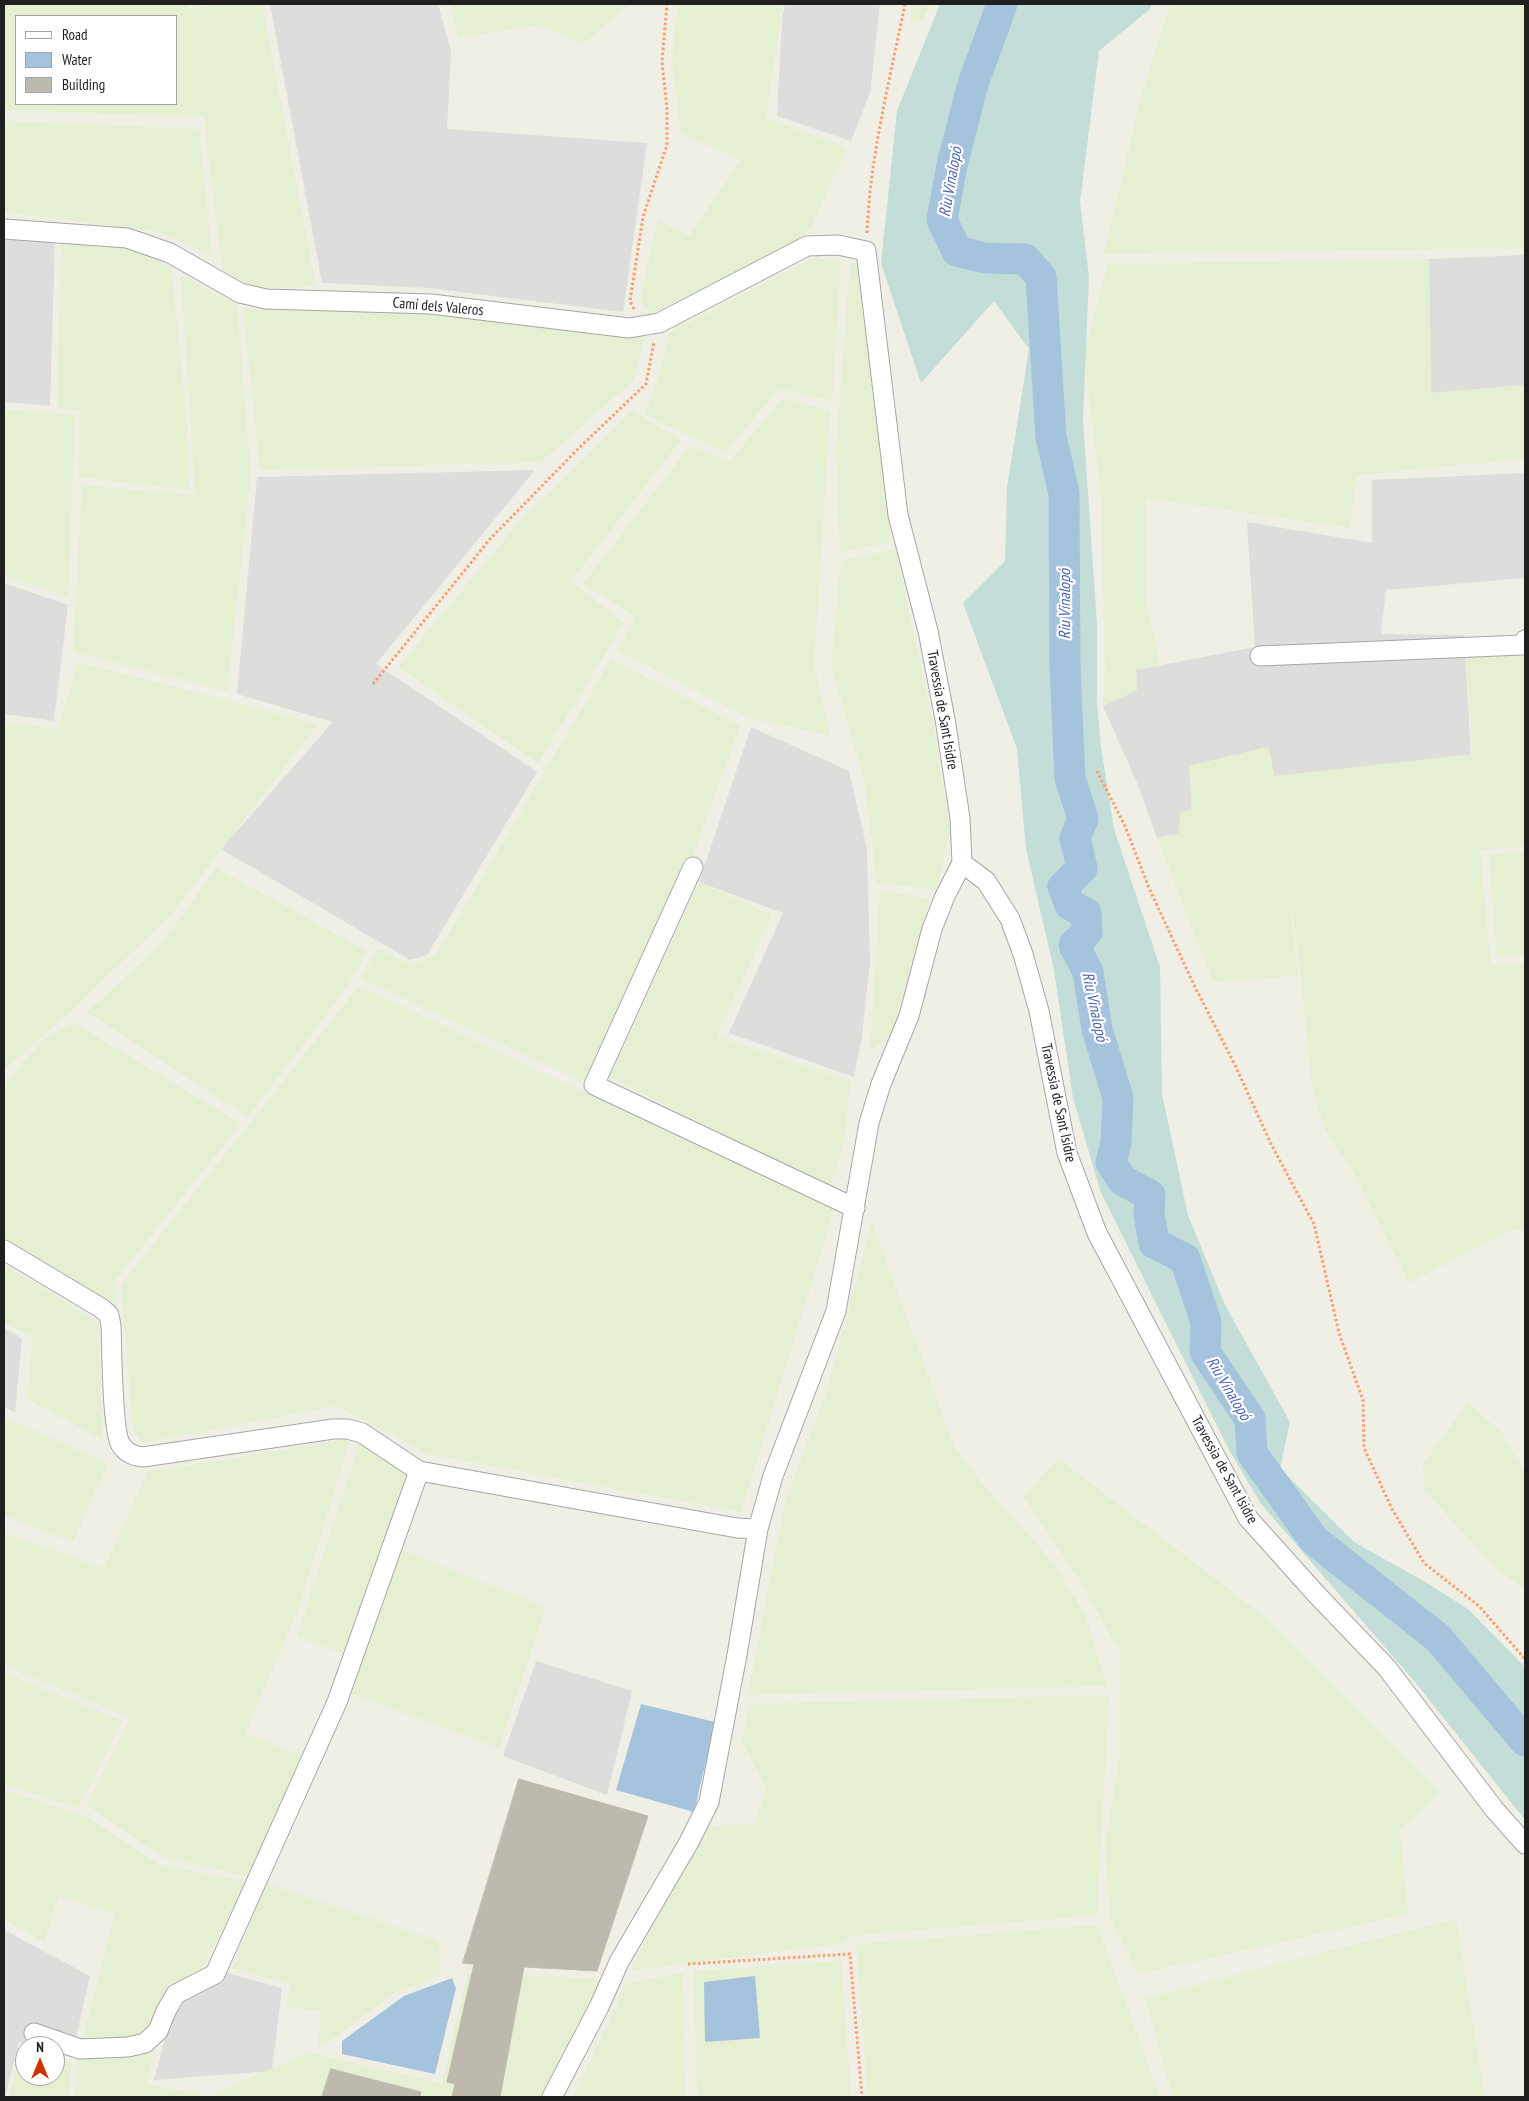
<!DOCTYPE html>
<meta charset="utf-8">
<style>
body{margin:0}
#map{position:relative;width:1529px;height:2101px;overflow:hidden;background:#f0efe6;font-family:"PT Sans Narrow",sans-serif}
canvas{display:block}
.frame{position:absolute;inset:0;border:5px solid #1f1f1f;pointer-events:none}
.legend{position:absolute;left:15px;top:15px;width:162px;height:90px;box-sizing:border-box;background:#fff;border:1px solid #a5a5a5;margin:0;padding:6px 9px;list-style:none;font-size:15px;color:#1f1f1f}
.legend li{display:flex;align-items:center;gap:10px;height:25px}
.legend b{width:25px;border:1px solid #a5a5a5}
.north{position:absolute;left:15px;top:2036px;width:50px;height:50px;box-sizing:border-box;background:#fff;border:1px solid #a5a5a5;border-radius:50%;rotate:0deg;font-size:14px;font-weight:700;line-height:20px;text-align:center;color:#1f1f1f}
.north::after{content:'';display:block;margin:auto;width:18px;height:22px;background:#ce3300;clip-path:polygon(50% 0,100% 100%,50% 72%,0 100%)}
</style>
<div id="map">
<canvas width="1529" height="2101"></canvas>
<div class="frame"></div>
<ul class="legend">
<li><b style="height:6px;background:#fff"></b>Road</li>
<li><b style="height:14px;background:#a6c3dd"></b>Water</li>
<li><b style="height:14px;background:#bdb9af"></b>Building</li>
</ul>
<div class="north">N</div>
</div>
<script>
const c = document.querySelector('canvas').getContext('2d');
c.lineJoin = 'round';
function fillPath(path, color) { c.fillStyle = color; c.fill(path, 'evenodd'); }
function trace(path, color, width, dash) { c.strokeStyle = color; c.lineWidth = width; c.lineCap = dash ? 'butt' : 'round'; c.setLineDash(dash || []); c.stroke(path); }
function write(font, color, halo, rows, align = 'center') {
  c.font = font + ' "PT Sans Narrow",sans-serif'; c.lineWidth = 4.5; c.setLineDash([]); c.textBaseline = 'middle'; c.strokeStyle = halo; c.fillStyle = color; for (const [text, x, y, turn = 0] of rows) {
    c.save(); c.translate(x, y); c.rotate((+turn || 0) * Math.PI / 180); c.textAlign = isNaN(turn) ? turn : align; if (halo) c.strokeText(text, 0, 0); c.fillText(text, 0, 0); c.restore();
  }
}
fillPath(new Path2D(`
 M270,4H438L451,51L447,129L647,143L623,312L428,288L322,283Z
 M785,4H880L870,93L851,141L777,116L782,19Z
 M4,240L55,241L50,406L4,402Z
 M1525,255V385L1431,393L1429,259Z
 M535,470L376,664L537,772L427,955L410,960L221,849L333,722L237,694L257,477Z
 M1525,473V578L1386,590L1381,634L1464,635L1471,756L1274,776L1268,747L1189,766L1192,809L1180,833L1157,838L1138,785L1103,706L1137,690L1136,670L1255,647L1247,522L1372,543V480Z
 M4,583L68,605L54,721L4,714Z
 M751,727L849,771L867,849L870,962L862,1036L854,1077L729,1033L783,913L699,882Z
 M4,1328L22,1338L15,1412L4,1407Z
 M536,1661L632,1691L607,1795L503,1756Z
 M4,1930L90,1976L72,2055L55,2051V2046H34L19,2042L5,2097Z
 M227,1973L282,1988L272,2071L154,2080L174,2006Z`), '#dddddc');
fillPath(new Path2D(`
 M4,4H187L189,10L213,4H262L316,286L256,289L222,269L204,117L4,110ZM16,16H176V104H16Z
 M450,4H630L583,44L538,25L458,38Z
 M679,4H783L766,118L847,148L810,228L792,245L650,314L640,299L658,220L689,236L741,160L681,133L672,61L677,9Z
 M914,4H931L921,21H910Z
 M1170,4H1525V248L1104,254L1141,97Z
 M4,121L199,129L212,255L156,231L4,212Z
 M61,241L129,247L171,267L187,421L189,490L79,477L80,410L57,408Z
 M814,258L841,261L832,401L779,389L725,452L645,415L660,371L669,333Z
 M1429,259L1431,393L1525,385V458L1523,459L1357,475L1350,528L1146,498V600L1160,665L1136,670L1137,690L1103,706L1105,668L1101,495L1084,356L1108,264Z
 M850,263H857L868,318L891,542L840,552L836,449Z
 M181,275L237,305L251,475L227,691L73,652L82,485L195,495Z
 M243,308L430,314L644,337L634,380L541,462L260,470Z
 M783,398L830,411L814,663L830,736L747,717L618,651L635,616L583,584L690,446L729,462Z
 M4,409L75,415L68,597L4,575Z
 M632,411L681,440L571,581L624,623L538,763L398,667L520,521Z
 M895,549L933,722L950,830L937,890L877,883L864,779L831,666L841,561Z
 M1525,650V840L1521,847L1480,850L1491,965L1469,968L1525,962V1230L1509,1231L1409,1283L1353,1172L1325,1130L1312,1086L1302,988L1283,838L1298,976L1214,982L1157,838L1179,833L1180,812L1192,809L1189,766L1268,747L1275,776L1473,754L1466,658Z
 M611,659L740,726L695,849L584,1082L360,978L378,949L413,965L437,954Z
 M78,662L318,724L174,911L73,1010L4,1070V722L58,729Z
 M1525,851V955L1497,957L1489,854Z
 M216,868L367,951L349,984L248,1117L87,1012L162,944Z
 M699,882L772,915L717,1036L850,1081L845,1137L830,1188L610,1077Z
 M880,890L930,899L891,1036L870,1050Z
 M359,986L834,1210L741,1512L428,1454L337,1406L142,1443L133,1428L121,1285Z
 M74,1023L241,1124L115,1280L117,1306L4,1237V1085L45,1038Z
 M872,1223L954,1446L981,1482L1052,1561L1085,1614L1107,1686L748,1695L785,1502L826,1393Z
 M4,1265L98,1322L103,1440L27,1399L33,1338L4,1322Z
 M1468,1402L1502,1433L1525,1473V1590L1494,1566L1425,1491L1423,1464Z
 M4,1417L108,1463L73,1542L4,1516Z
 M350,1439L299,1607L245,1733L304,1756L250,1877L162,1857L87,1805L131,1718L4,1665V1533L104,1568L148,1472Z
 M360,1441L407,1476L345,1654L297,1637Z
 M1059,1459L1269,1620L1441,1793L1400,1829L1408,1914L1138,1974L1110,1918L1105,1844L1120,1755V1653L1081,1582L1023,1496Z
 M401,1550L546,1607L499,1748L350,1693Z
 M4,1673L122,1721L78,1808L4,1784Z
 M1109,1695L1097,1915L852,1936L843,1943L629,1971L708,1826L755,1824L766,1787L742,1742L749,1704Z
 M4,1790L87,1817L158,1864L247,1882L200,1973L168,1985L150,2029L129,2037L82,2039L115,1914L59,1896L44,1942L4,1920Z
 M266,1883L439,1941L440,1976L394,1993L326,2044H318L321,2011L287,2007L290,1984L232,1968Z
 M1456,1919L1485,2097H1173L1145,1998Z
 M1097,1925L1160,2097H868L856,1944Z
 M841,1961L851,2097H697L694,1971Z
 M468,1973L601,1979L541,2097H210L264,2071L282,2065L307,2052L442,2083Z
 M683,1973L685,2097H573L627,1983Z
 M23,2049L25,2050V2076H55V2057L72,2062L69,2097H9Z
 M153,2052L147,2085L201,2094V2097H75L77,2057Z`), '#e5efd1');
fillPath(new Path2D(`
 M940,4H1152L1150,9L1099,51L1080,202L1089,277L1083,420L1097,624V703L1101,747L1114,829L1160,967L1162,1094L1188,1215L1225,1305L1290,1422L1280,1468L1354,1542L1427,1583L1468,1609L1525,1667V1820L1415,1682L1261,1504L1229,1450L1101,1193L1073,1098L1054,970L1026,849L1017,749L963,603L1005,561L1007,487L1029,349L994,301L921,383L881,263L897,111Z`), '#c3ded8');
fillPath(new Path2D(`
 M641,1704L715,1722L694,1812L616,1790Z
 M755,1976L760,2038L705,2042L704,1982Z
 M452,1978L456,1988L435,2074L342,2054V2041L404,1996Z`), '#a6c3dd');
trace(new Path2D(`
 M1002,4L973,84L952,165L942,220L957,251L985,258L1025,259L1041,277L1051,437L1064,493L1065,667L1070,778L1083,819L1075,838L1082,868L1063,887L1070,905L1086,913L1087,932L1074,945L1088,972L1097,1029L1118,1098L1116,1142L1111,1163L1123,1181L1150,1195L1149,1214L1154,1243L1185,1259L1206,1322L1205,1352L1250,1419L1252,1453L1314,1540L1438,1638L1525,1741`), '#a6c3dd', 31);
const building = new Path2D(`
 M519,1779L648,1816L597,1971L524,1967L500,2097H452L455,2084L447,2082L474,1964L463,1963Z
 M331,2069L421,2092L420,2097H322Z`);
fillPath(building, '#bdb9af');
trace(building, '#c2baa8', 1);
const minor = new Path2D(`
 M4,229L127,238L170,253L240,293L266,299L431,304L629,328L659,323L807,246L838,245L866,251L898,515L928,631L945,719L960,818L962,863L986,881L1010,919L1023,954L1039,1011L1067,1153L1097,1233L1248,1518L1317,1595L1387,1668L1494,1809L1525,1844
 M1260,656L1498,646L1522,645L1525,640
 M693,867L594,1085L855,1208
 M4,1250L101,1308L109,1315L111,1326C112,1346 112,1432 121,1445C126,1453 133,1456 143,1457L333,1429H348L362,1433L419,1471L737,1528L758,1529
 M34,2033L80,2049L128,2047L145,2043L158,2031L166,2011L176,1994L215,1974L337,1702L419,1471
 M552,2097L599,2007L619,1962L689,1842L709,1802L737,1655L758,1529L773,1476L836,1311L869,1123L881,1084L909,1016L932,929L945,896L962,863`);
trace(minor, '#a6a6a6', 21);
trace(new Path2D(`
 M867,233C870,156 890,79 905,4
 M634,309L630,301L643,217L667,145V108L662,62L667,4
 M373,684L490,539L578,449L646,384L654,342
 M1097,771L1125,826L1149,888L1195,987L1235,1065L1272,1146L1314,1224L1339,1333L1363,1400L1364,1448L1392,1509L1424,1563L1479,1606L1525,1659
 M688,1964L850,1954L862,2097`), '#f99e6d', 3, [2.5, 2.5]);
trace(minor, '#fff', 19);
write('15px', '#1f1f1f', '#fff', [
 ["Camí dels Valeros",438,307,5],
 ["Travessia de Sant Isidre",942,710,80],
 ["Travessia de Sant Isidre",1058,1103,78],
 ["Travessia de Sant Isidre",1224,1470,61]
]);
write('italic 16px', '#4b65af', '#fff', [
 ["Riu Vinalopó",951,182,-80],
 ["Riu Vinalopó",1065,604,-90],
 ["Riu Vinalopó",1094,1007,78],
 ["Riu Vinalopó",1228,1389,59]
]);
</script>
